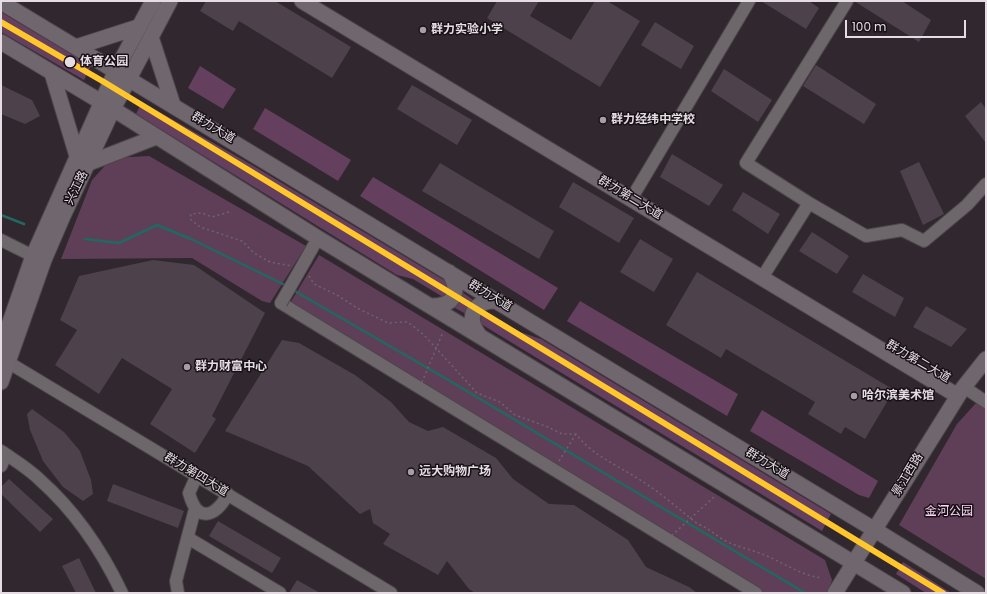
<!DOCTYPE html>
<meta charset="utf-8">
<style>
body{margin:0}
#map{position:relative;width:987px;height:594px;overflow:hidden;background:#30282e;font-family:Poppins,sans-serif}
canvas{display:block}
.frame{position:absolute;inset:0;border:2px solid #e6dde4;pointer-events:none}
.scale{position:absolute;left:845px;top:20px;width:121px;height:18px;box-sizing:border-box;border:2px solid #e6dde4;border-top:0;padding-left:5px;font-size:12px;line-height:14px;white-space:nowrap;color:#e6dde4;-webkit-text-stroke:3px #171116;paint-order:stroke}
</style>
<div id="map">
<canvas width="987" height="594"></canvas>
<div class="frame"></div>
<div class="scale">100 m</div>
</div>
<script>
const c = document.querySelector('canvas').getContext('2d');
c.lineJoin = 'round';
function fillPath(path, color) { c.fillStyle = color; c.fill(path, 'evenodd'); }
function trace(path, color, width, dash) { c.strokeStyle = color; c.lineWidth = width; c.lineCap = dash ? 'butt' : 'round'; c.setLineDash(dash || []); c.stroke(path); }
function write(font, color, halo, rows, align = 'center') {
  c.font = font + ' Poppins,"Noto Sans SC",sans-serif'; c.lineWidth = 3; c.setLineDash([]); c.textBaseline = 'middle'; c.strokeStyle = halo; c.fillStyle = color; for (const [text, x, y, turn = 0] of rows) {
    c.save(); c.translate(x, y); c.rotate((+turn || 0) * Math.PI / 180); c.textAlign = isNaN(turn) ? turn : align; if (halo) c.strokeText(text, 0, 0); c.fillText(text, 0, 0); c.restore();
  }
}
fillPath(new Path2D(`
 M149,156L306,246L270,303L262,301L192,258L61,259L92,180L112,158Z
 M319,255L825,560L832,580L828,593H761L289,305Z
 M986,392V579L899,525L957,424Z`), '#5f3f58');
fillPath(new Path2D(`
 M1,12L91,66L84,80L1,32Z
 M200,66L236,89L223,109L188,88Z
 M142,102L252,165L449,283L447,294L443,297L413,279L397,275L136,114Z
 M265,108L351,160L338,181L253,129Z
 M373,177L558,288L544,310L360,196Z
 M462,292L476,302L468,315L453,307Z
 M580,301L738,394L727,416L567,321Z
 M485,311L520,332L541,339L831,514L822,531L481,324L480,315Z
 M762,410L878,481L869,498L859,495L750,431Z
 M903,562L951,593H926L896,574Z`), '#643f5e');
trace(new Path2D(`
 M1,215L24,224
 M85,239L119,243L157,225L191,239L287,286
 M293,290L450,381L805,593`), '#216863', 2.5);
fillPath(new Path2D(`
 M206,1H275L351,47L332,78L239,21L233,31L200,11Z
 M497,1H539L530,16L571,40L595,1H607L640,21L600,87L487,18Z
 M761,1H809L819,8L806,29Z
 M854,1H902L931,20L919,42Z
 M655,22L694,46L681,69L641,45Z
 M816,65L876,104L864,124L803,86Z
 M724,69L772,100L758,122L711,91Z
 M1,85L32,100L40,116L25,124L1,114Z
 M412,85L472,120L457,145L397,109Z
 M981,102L986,109V143L965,116Z
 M672,154L723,185L709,206L660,177Z
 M919,162L944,214L923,225L900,171Z
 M440,163L554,231L539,259L422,191Z
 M573,182L634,218L619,243L559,207Z
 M743,192L780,214L768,234L732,210Z
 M812,232L849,256L837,274L799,251Z
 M640,239L673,259L654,292L620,272Z
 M153,260L194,265L265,313L212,416L216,419L195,453L150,424L172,389L122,358L99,394L55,365L77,330L60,320L79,276Z
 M697,272L894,390L865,439L845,427L841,434L808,414L815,402L726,349L721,358L666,325Z
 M863,274L904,298L895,317L852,292Z
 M926,306L967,329L951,347L913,327Z
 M282,340L299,343L355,375L391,402L409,422L428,431L443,427L496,458L513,479L549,504L574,505L628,540L646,567L689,587L697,593H475L469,589L447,561L438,575L383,544L390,534L373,523L370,509L360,514L308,466L225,431Z
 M32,409L64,432L80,451L91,480L93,494L83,501L63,487L43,461L30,430L27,414Z
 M9,479L53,519L40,532L1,494V487Z
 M113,484L184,511L178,528L107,501Z
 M218,521L281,558L272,573L209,536Z
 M79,558L96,593H76L62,566Z
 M297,580L320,593H289Z`), '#4d424b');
const minor = new Path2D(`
 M847,1L746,163L809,203L866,236L902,230L924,241L967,205L986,184
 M633,196L749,1
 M1,240L33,256
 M305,261L318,238
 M765,273L809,203
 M281,303L756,593
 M1,358L391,593
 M964,387L986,402
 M1,451C14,460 29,469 40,480C75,511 102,551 122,593
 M1,466L6,455
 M197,475L189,493C197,523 215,518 228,494
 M188,538L280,593
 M178,593L176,581L195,509`);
const major = new Path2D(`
 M302,1L958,396
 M1,2L875,530L977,593
 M151,37L173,105
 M1,42L113,109L318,238L903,593
 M76,47L138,27
 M52,73L77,156
 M89,163L156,137
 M431,306C455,306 461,292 449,272
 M479,335C465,316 474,300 498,301
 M1,348L33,256L116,70L153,1
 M1,382L44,260L63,216L113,109L170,1
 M835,593L963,388L986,359`);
trace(minor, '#4c464a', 14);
trace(major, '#4c464a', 17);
trace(new Path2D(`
 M229,212L212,217L202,213L191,214L190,219L200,227L242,241L254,253L270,262L292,266
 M309,276L314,284L337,295L357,308L388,323L406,322L412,325L424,335L477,393L500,402L515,415L548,427L562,434H576C592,455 615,464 637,478C659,491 678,509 698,524C708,528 713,533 722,539C734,546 749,549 762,554C783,562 799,575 822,578
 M559,461L576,434`), '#6c666a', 1.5, [2, 3]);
trace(minor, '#6d666b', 12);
trace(major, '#70666e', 15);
const minorBridge = new Path2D(`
 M281,303L305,261`);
trace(minorBridge, '#4c464a', 14, []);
trace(new Path2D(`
 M420,387L443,332
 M668,539L714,497`), '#6c666a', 1.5, [2, 3]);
trace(minorBridge, '#6d666b', 12);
trace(new Path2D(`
 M1,22L104,82L943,593`), '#ffc72c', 6);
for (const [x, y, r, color] of [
 [423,30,4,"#a69ea4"],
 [70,62,6,"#e6dde4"],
 [603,120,4,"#a69ea4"],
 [187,367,4,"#a69ea4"],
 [854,396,4,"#a69ea4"],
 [411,472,4,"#a69ea4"]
]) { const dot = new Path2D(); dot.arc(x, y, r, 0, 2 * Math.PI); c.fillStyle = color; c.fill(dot); trace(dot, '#171116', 1.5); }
write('bold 12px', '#e6dde4', '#171116', [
 ["群力实验小学",431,30],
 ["群力经纬中学校",611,120],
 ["群力财富中心",195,367],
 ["哈尔滨美术馆",862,396],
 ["远大购物广场",419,472]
], 'left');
write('bold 12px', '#e6dde4', '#171116', [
 ["体育公园",80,62]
], 'left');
write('12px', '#e6dde4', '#171116', [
 ["群力大道",213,128,31],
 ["兴江路",77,188,-64],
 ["群力第二大道",630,198,31],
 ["群力大道",490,296,31],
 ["群力第二大道",918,362,30],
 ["群力大道",767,464,31],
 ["群力第四大道",196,475,31],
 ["景江西路",908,475,-59]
]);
write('12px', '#ffd5f6', '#171116', [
 ["金河公园",949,512]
]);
</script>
